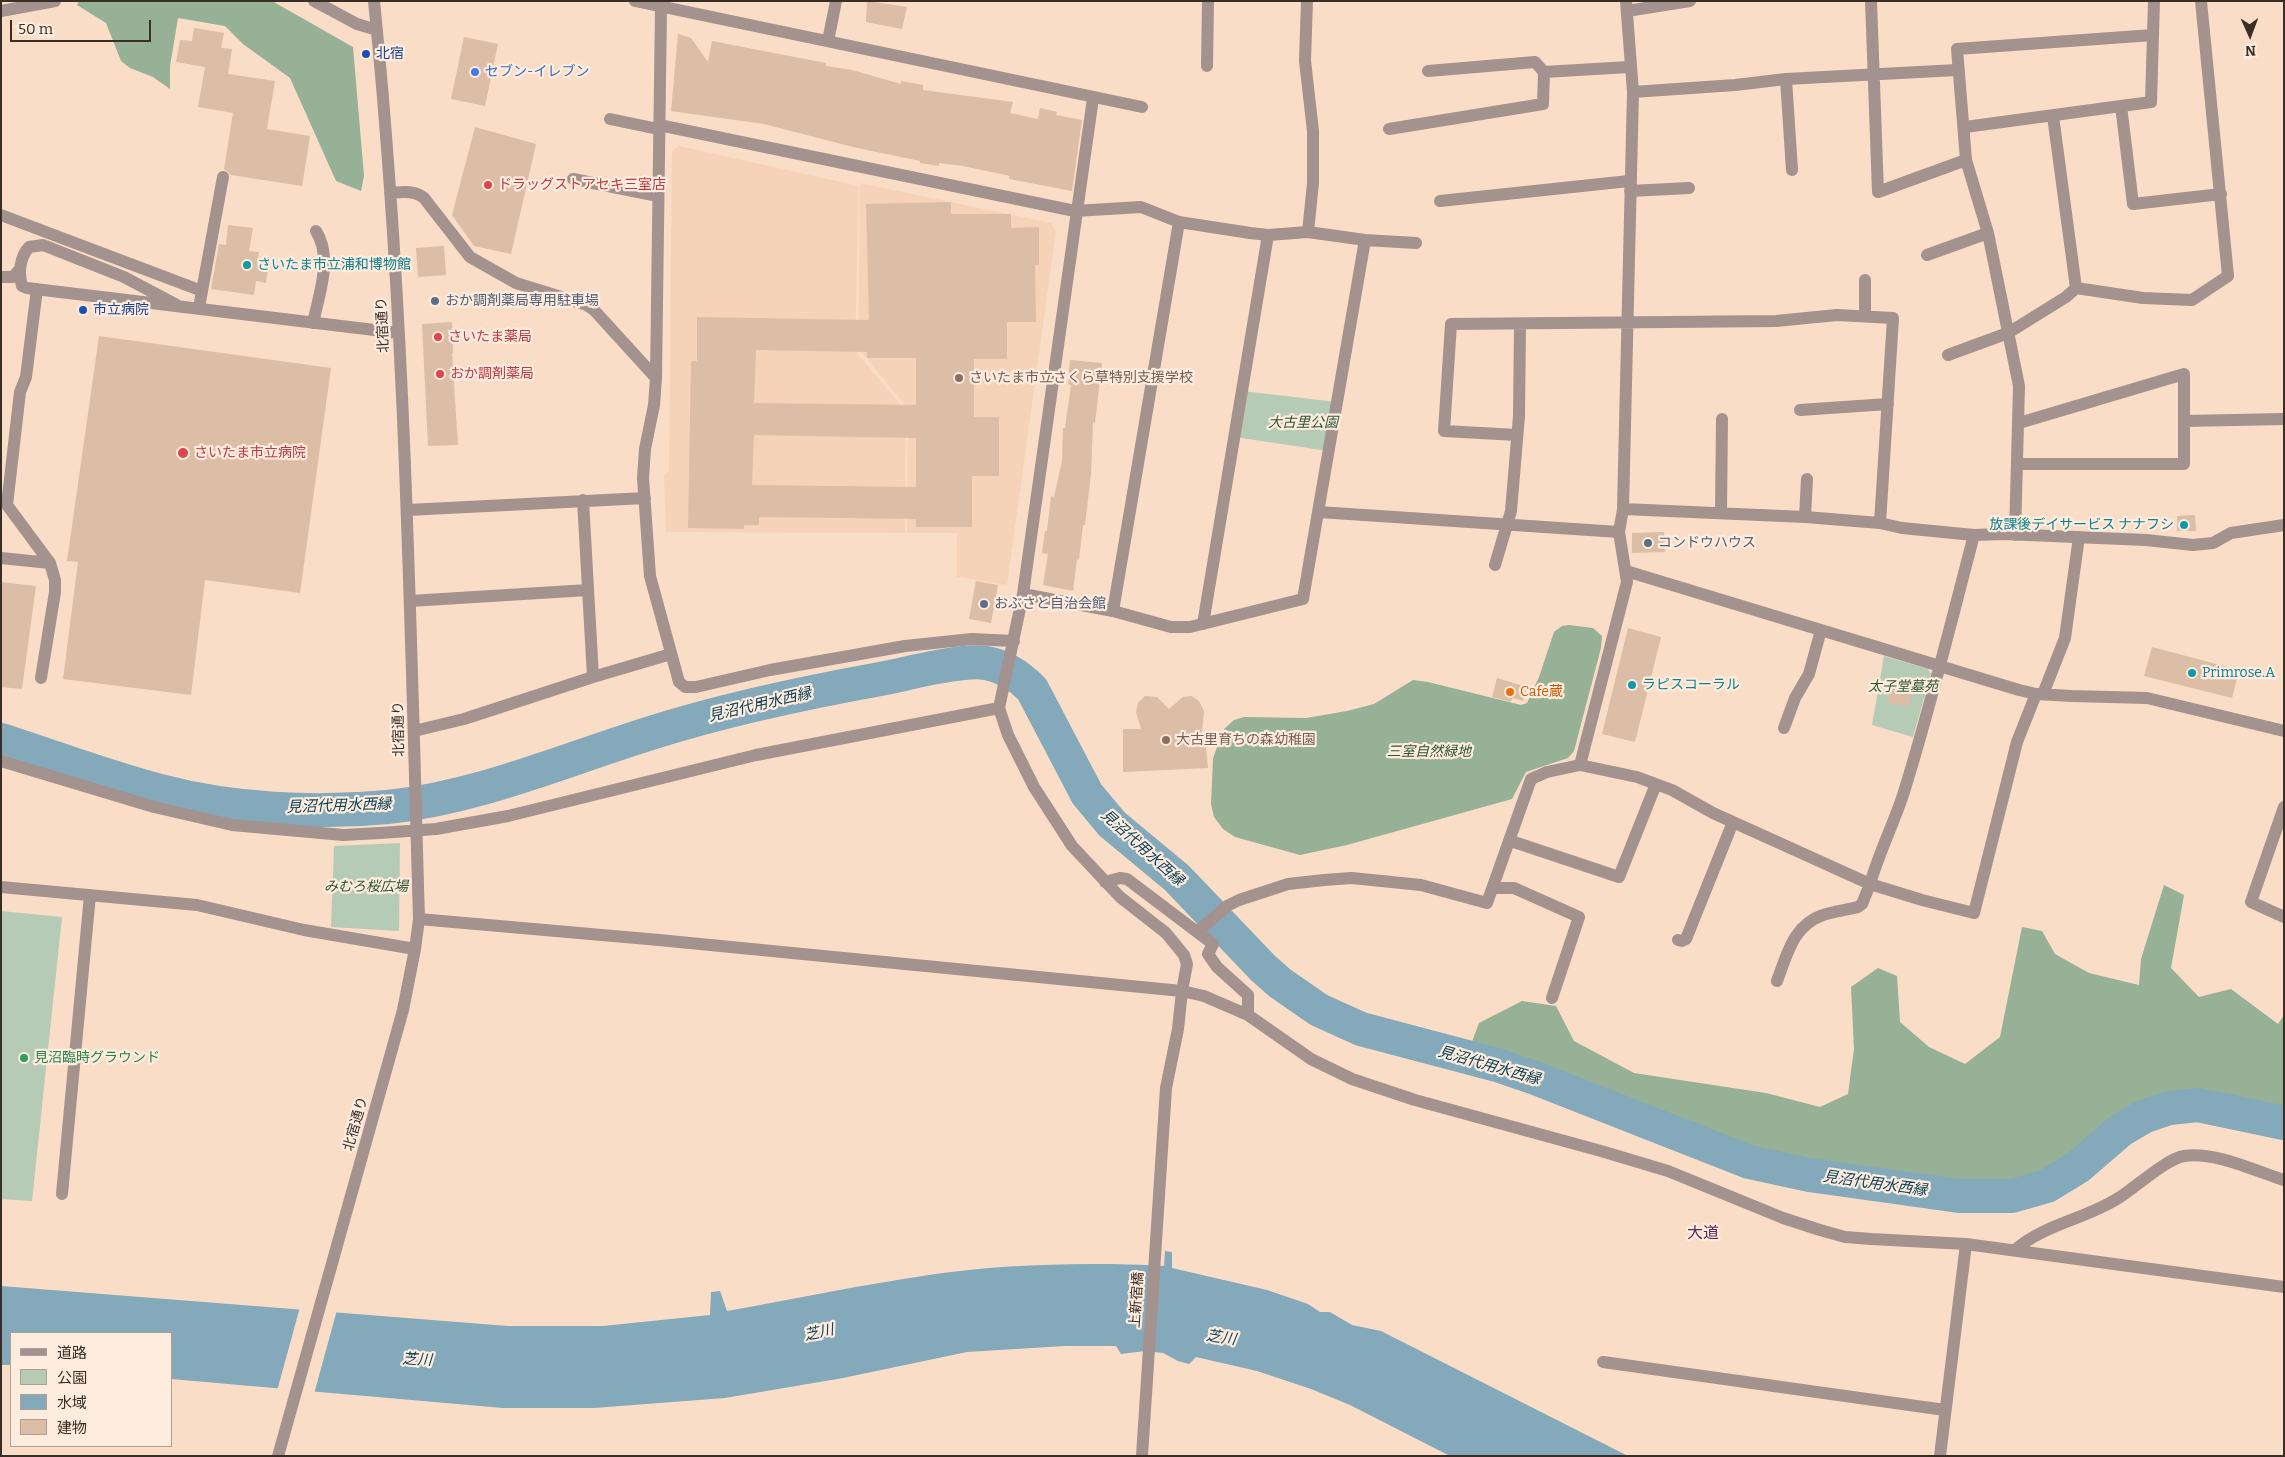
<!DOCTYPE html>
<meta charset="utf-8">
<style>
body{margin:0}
#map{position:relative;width:2285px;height:1457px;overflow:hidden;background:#f9ddc7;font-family:Bitter,"Noto Sans JP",serif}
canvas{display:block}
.frame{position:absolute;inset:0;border:2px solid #392e26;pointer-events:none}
.legend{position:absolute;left:10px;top:1332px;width:162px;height:115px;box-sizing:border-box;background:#feecdf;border:1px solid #afa095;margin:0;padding:6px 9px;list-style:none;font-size:15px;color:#392e26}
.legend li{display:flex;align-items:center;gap:10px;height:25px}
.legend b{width:25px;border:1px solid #afa095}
.north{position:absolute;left:2225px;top:10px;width:50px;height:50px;-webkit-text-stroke:4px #feecdf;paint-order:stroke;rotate:178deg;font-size:14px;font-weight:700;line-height:20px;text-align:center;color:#392e26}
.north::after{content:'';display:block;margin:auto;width:18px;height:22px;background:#392e26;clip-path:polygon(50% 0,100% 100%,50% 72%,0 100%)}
.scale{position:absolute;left:10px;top:20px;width:141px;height:22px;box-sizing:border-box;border:2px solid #392e26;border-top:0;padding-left:6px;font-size:15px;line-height:18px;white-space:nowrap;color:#392e26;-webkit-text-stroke:4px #feecdf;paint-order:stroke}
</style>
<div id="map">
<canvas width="2285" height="1457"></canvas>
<div class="frame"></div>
<ul class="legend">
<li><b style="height:6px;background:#a3928e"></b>道路</li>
<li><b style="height:14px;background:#b6cbb6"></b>公園</li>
<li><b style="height:14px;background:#83a9ba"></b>水域</li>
<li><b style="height:14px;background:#dcbda5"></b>建物</li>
</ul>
<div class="north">N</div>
<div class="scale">50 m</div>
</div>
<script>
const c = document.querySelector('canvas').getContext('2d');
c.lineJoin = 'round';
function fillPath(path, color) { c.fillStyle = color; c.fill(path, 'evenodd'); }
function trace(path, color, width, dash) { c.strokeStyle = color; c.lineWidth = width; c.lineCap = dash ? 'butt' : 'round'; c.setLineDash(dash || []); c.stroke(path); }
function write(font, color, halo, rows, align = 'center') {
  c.font = font + ' Bitter,"Noto Sans JP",serif'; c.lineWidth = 4.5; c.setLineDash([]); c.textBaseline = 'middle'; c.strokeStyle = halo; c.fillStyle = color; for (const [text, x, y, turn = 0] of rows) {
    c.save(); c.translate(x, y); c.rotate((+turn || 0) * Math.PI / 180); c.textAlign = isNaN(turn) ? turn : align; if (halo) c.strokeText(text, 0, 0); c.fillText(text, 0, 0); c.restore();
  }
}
fillPath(new Path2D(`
 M679,146L859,186L855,350L906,411L905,533L666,532L664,476L669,471L672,151Z
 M860,183L1051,223L1056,231L1007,585L957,577V533H907L908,409L858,348Z`), '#f6d3b8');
fillPath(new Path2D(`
 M1243,391L1336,402L1328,451L1235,437Z
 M1884,656L1928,669L1931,674L1913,737L1872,725Z
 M400,843L399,931L331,927L334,846Z
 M1,911L62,917L32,1201L1,1199Z`), '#b6cbb6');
fillPath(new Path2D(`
 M79,1H272L353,47L364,176L361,191L336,181L290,78L243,44L225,26L178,18L170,66V89L153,77L130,68L121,61L106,23L77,5Z
 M1569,625L1593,628L1602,636L1601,648L1574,751L1568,758L1526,772L1512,799L1347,845L1300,855L1235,837L1223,829L1214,817L1211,804L1213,758L1224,729L1234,720L1244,717L1306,718L1347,711L1374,704L1413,680L1428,682L1521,705L1527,703L1539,677L1554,632L1562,626Z
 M2164,885L2184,895L2171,968L2199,997L2231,989L2278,1024L2284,1015V1117L2191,1105L2097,1138L2070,1160L2039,1179L1997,1185L1957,1186L1865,1176L1788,1165L1535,1095L1464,1063L1479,1023L1522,1001L1556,1006L1574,1041L1634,1073L1766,1093L1820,1107L1848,1094L1854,1049L1851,987L1878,968L1897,976L1900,1022L1929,1047L1965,1064L2000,1037L2022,927L2042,931L2055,954L2089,973L2139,985L2141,959Z`), '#96b196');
fillPath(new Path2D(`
 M1165,1251L1172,1252V1268L1267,1290L1308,1304L1320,1312H1330L1352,1325L1381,1331L1628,1456H1450L1350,1405L1311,1389L1257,1371L1196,1357L1189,1364L1178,1361L1163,1353L1145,1351L1121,1354L1116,1346H1065L967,1352L843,1378L725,1398L594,1408H503L171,1379V1333H11V1365H1V1286L508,1326H603L710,1315L711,1292L720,1291L727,1311C794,1299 861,1285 929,1275C1004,1264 1089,1262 1164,1266Z`), '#83a9ba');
fillPath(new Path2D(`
 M300,1307L337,1310L314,1394L277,1391Z`), '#f9ddc7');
trace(new Path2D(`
 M1,740C54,757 106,777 160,791C232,810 314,814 388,807C480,797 564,760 651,733C726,709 803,693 880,679C907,674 962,659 986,663C1004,666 1019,676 1032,689L1087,794L1112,824L1177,878L1263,968L1280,983L1319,1010L1361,1029L1497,1065L1535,1078L1749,1162L1809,1175L1959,1196H2012L2047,1186L2078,1167L2121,1130L2143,1117L2169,1108L2198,1105L2284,1123`), '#83a9ba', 34);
fillPath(new Path2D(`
 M867,1L907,7L902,29L866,22Z
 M194,28L224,33L221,48L232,49L228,74L275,81L267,129L310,136L302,186L231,175L224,169L233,113L198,107L205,67L176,62L180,40L192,41Z
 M678,34L691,38L708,62L712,41L826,63V66L852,70L901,84V81L923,85V90L1013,102L1010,113L1038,119L1040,108L1057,112L1056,115L1082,120L1072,191L1009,179L1010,176L963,166L939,163V166L920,163V161L853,147L764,124L671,111Z
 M464,37L498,44L485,106L451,99Z
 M475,127L536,144L511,254L474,246L452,215Z
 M951,202V214H1011V228L1039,227V265H1035L1036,322H1007V359H974V417H999V476H972V527H916V519L759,517V525H744V529L688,528L691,361H697V317L867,320L869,319L866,204ZM756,350L867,352V358H916V405L754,403ZM754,435L916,438V487L752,485Z
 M228,225L253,228L249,251L259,252L257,265L268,267L266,283L256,281L254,295L211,289L219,244L226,245Z
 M444,246L446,275L418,277L416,248Z
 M452,322L453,353H452L458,445L428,446L422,324Z
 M99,336L331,368L300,593L205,580L191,695L63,679L78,562L67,561Z
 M1070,360L1102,363L1095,423L1093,422L1091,474L1085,525H1083L1079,560L1077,559L1073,591L1043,585L1048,554L1042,553L1045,531H1047L1051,496L1054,497L1062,461L1063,428H1065L1071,385L1068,384Z
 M2195,515L2196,531H2177V516Z
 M1664,532L1665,552L1632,553V533Z
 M976,581L998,585L991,623L969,619Z
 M1,582L36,586L22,689L1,687Z
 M1628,628L1661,637L1635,742L1602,734Z
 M2152,647L2239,670L2232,698L2144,676Z
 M1497,678L1527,687L1523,701L1512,698L1511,702L1492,697Z
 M1892,683L1913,688L1908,707L1887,702Z
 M1145,696L1157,697L1169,709L1183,697L1191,696L1199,701L1204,711L1202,733H1209V747H1206L1208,768L1123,772V729H1141L1136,712L1138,703Z`), '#dcbda5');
trace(new Path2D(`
 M314,1L357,24L377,30
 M635,1L1142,107
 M1307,1L1305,61L1313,131V183L1308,232
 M1871,1L1878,192L1966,160
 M661,7L656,378L654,405L645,449L643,478L650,576L679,682L685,687H696L770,670L905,646L972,639L1014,641
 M1,11L55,1
 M1627,11L1690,1
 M828,41L836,1
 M1207,66L1208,1
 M1428,71L1535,62L1544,72
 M1786,79L1792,170
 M1633,92L1735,85L1786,79L1957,70
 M1093,98L1023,594L999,708L1008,735L1034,787L1072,846L1120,897L1166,933L1184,955L1187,964L1182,991L1178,1029L1166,1088L1142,1456
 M2121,106L2133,204L2221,194
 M2053,116L2076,288
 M610,119L658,129
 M659,125L1075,211L1141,207L1179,222L1250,233L1268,235L1308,232L1365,240L1303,599L1190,627H1171L1113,611L1023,594
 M1965,127L2151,102L2154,1
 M1389,129L1543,104L1544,72L1629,67
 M573,179L658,196
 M1630,191L1689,188
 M390,193C402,192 414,190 424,198L470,257L516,283L587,305L594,310L656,378
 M1440,201L1629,181
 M1,215L202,291L199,308
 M1365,240L1416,243
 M1927,255L1988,233
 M1,277H13L20,269
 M37,289L26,377L20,392L7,505L50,563
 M202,291L223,177
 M177,305L124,277L43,245L29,247C20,257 18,273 22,286L27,288L399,333
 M1865,315V280
 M313,323C319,294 333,258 316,231
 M1948,355L2008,333L2066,297L2076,288L2143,298L2192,300L2228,276L2201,1
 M1800,410L1888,404
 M2184,421L2284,419
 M1517,435L1444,431L1451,324L1776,321L1837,315L1893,318L1880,523
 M2017,464H2184V374L2019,423
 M1623,509L1805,517L1880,523L1902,528L1974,535L2004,534L2146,540L2193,545L2213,543L2231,533L2284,525
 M408,510L645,498
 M1319,512L1619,532
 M1721,512L1722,419
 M1805,517L1807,479
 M1974,535C1951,622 1930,709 1903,795C1893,825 1879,853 1870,884L1922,900L1974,913L2017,742L2036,694
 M2015,535L2019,386L1988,233L1966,160L1957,49L2153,35
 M1,558L50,563L55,580V592L41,678
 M1495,565L1511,511L1519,416L1520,324
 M1626,571L2019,690L2036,694L2072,696L2147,698L2284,731
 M410,601L588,590
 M1113,611L1179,222
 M1203,624L1268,235
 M593,677L671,654
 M2043,694L2065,638L2079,537
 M1784,728L1795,698L1809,674L1821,630
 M414,731L464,719L593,677L583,500
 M1,761L154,807L232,825L343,835L380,833L436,829L508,816L756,755L999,708
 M1580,765L1627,582L1619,532L1623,509L1633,92L1626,1
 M2284,807L2251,902L2284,917
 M1511,841L1619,877L1656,784
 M1105,882L1120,878L1127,879L1213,944L1208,954L1217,967L1248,995V1015
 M1,887L197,905L304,930L415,949
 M1493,888H1514L1579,917L1552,998
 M419,919L659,940L1182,991L1204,996L1248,1015L1311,1059L1352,1079L1415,1100L1601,1151L1668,1171L1783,1218L1820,1230L1845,1237L1871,1239L1966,1244L2284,1287
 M1197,932L1227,906L1239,900L1288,884L1324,880L1352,878L1421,885L1487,903L1531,779L1547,772L1580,765L1637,777L1672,790L1713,813L1870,884L1862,904L1858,907C1847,910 1834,911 1823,915C1793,925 1787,955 1777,981
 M1678,940L1682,941L1686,939L1733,822
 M62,1194L90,895
 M2015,1250C2044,1224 2087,1219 2120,1197C2136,1187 2166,1159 2184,1156C2214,1151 2255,1171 2284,1180
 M1603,1362L1945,1410
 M278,1456L403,1010L415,949L419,919C410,613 405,306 374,1
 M1940,1456L1966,1244`), '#a3928e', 12);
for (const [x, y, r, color] of [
 [366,54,5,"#1a4fb4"],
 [475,72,5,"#3f7fe0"],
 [488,185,5,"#e0444e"],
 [247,265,5,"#0f9aa8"],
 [435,301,5,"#5c6f8a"],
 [83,310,5,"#1a4fb4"],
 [438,337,5,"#e0444e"],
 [440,374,5,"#e0444e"],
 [959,378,5,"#8d6e63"],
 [183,453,6,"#e0444e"],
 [2184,525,5,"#0f9aa8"],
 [1648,543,5,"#5c6f8a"],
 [984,604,5,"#5c6f8a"],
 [2192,673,5,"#0f9aa8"],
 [1632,685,5,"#0f9aa8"],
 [1510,692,5,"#e8710a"],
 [1166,740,5,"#8d6e63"],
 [24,1058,5,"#2e9e5b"]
]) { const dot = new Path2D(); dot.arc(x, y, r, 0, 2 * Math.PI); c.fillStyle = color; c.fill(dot); trace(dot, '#feecdf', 2); }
write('14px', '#164399', '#feecdf', [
 ["北宿",376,54],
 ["市立病院",93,310]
], 'left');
write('14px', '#366cbe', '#feecdf', [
 ["セブン-イレブン",485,72]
], 'left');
write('14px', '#be3a42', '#feecdf', [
 ["ドラッグストアセキ三室店",498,185],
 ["さいたま薬局",448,337],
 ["おか調剤薬局",450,374],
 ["さいたま市立病院",194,453]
], 'left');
write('14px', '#0d838f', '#feecdf', [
 ["さいたま市立浦和博物館",257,265],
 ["放課後デイサービス ナナフシ",2174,525,"right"],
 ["Primrose.A",2202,673],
 ["ラピスコーラル",1642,685]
], 'left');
write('14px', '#4e5e75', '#feecdf', [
 ["おか調剤薬局専用駐車場",445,301],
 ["コンドウハウス",1658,543],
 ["おぶさと自治会館",994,604]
], 'left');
write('14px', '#392e26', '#feecdf', [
 ["北宿通り",383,325,-93],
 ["北宿通り",399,729,-91],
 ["北宿通り",356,1124,-74],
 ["上新宿橋",1137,1300,-86]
]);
write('14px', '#785e54', '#feecdf', [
 ["さいたま市立さくら草特別支援学校",969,378],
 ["大古里育ちの森幼稚園",1176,740]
], 'left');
write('italic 14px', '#2d5630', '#feecdf', [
 ["大古里公園",1303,423],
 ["太子堂墓苑",1903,687],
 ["三室自然緑地",1429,752],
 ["みむろ桜広場",366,887]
]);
write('14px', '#c56008', '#feecdf', [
 ["Cafe蔵",1520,692]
], 'left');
write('14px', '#27864d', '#feecdf', [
 ["見沼臨時グラウンド",34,1058]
], 'left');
write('italic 15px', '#0d4256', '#feecdf', [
 ["見沼代用水西縁",760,705,-13],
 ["見沼代用水西縁",339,806,-2],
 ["見沼代用水西縁",1142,848,42],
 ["見沼代用水西縁",1489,1066,16],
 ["見沼代用水西縁",1875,1184,8],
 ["芝川",819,1333,-12],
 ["芝川",1221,1338,8],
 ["芝川",417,1360,3]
]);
write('16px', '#5f2854', '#feecdf', [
 ["大道",1703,1234]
]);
</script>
